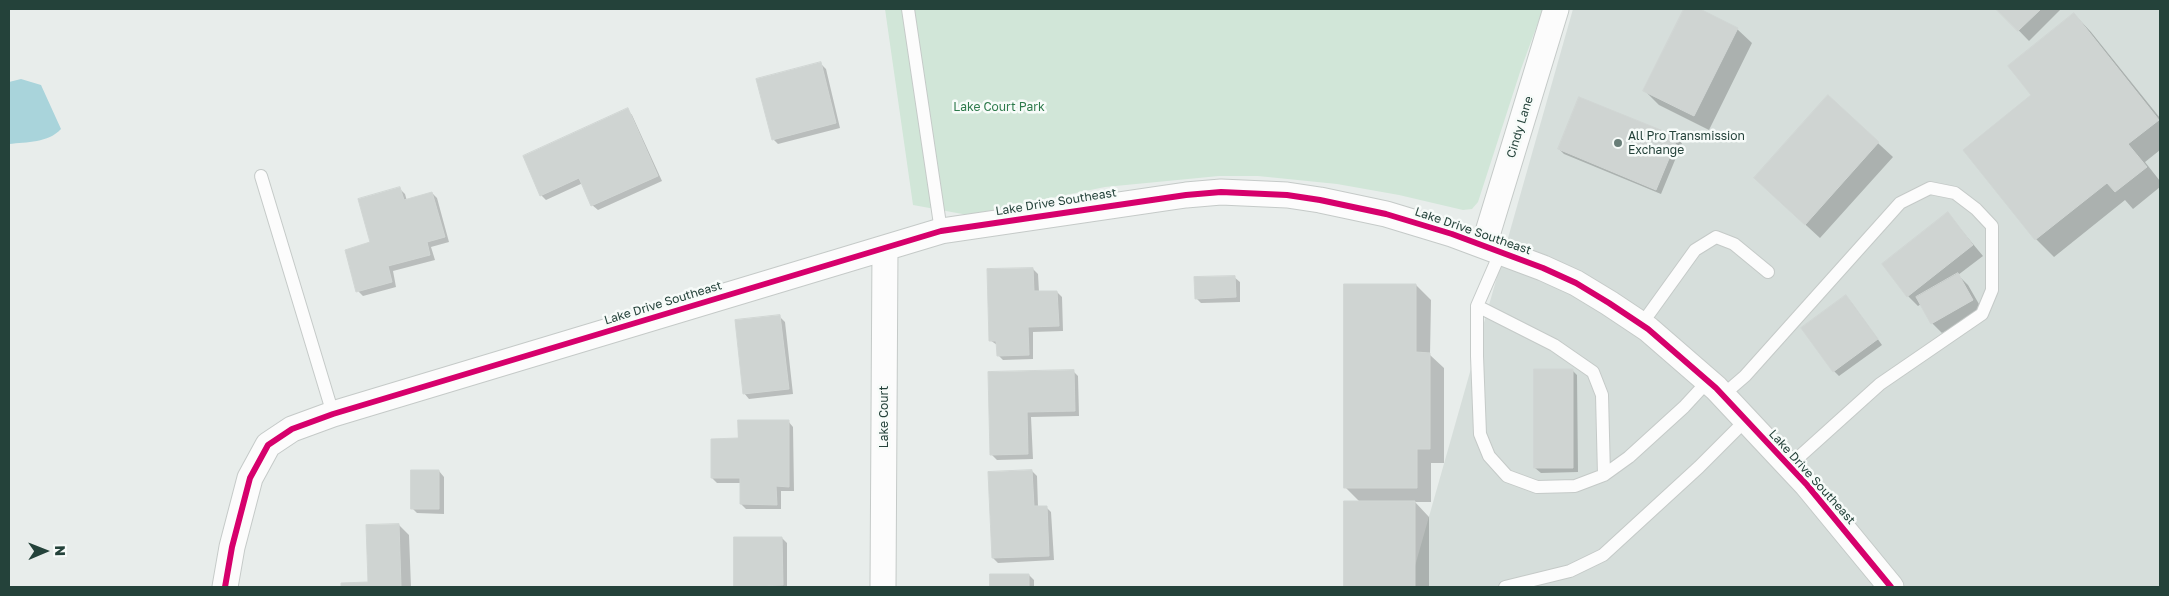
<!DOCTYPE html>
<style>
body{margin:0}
#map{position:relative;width:2169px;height:596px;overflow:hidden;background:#e8edeb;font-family:"Golos Text",sans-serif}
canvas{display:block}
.frame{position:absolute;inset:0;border:10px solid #24423a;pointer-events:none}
.north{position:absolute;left:20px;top:526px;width:50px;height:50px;-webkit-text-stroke:4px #f7fbf9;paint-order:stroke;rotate:89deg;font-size:14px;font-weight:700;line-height:20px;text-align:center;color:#24423a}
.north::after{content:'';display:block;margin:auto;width:18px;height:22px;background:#24423a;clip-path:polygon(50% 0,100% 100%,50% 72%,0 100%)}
</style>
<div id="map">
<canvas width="2169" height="596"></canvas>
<div class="frame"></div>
<div class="north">N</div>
</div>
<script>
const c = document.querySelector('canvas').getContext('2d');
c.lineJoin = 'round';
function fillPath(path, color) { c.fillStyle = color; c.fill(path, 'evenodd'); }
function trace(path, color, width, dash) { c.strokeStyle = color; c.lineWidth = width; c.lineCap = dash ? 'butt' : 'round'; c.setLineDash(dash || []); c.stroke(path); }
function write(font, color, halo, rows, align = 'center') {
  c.font = font + ' "Golos Text",sans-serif'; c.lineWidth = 5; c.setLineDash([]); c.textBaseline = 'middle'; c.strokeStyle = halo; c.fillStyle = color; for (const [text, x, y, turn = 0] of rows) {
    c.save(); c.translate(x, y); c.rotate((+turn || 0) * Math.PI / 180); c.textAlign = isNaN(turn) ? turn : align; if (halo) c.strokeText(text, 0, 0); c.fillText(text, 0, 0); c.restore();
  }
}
fillPath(new Path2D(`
 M1573,9H2160V587H1409Z`), '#d6dedb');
fillPath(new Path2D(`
 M885,9H1543L1521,69L1478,202L1472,209L1463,210L1399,195L1337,184L1258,176H1219L1105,187L968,215L913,205Z`), '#d1e6d8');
fillPath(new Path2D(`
 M21,79L41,85L61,129C48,143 27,142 9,144V82Z`), '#a9d4db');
fillPath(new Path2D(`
 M1685,9H1697L1737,29L1752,43L1709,130L1659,105L1644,90Z
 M1998,9H2061L2029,41Z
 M2074,14L2091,32L2160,118V150L2145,162L2160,181V187L2133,209L2125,200L2054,257L2036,239L1965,150L2033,96Z
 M821,64L826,69L840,128L778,144L773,139Z
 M1828,97L1893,157L1820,238L1770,192Z
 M627,109L632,115L662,181L598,210L592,205L583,183L546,200L541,195Z
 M1677,138L1682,143L1661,194L1564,154L1559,149Z
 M400,189L405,194L407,201L432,193L437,198L449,242L431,247L435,260L393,271L396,287L363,296L358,291L372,243Z
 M1948,214L1983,256L1958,275L1968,285L1983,311L1942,333L1932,323L1921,304L1918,306L1908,296Z
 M1033,269L1038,274L1039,292H1057L1062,297L1063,331L1033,332V359L1003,360L998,355L997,345L990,340Z
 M1234,277L1240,282V302L1201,303L1196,298Z
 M1416,285L1431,300L1430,355L1444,368V463H1431V502H1415L1429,517V587H1345V502H1360L1345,487Z
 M1851,302L1882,345L1839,376L1834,371Z
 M780,317L785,322L793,394L749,399L744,393Z
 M1572,370L1577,375L1578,472L1541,473L1535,468Z
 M1073,371L1078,376L1079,416L1031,417L1033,459L997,460L991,454L990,373Z
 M788,421L793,427L794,491H781V509H746L741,504V483H717L712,478L739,440Z
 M439,471L444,477V514L417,513L412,508Z
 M1032,471L1037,476L1038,507H1046L1051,512L1054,560L998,563L993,558Z
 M399,525L409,535L411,587H342V584L369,583Z
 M735,538H782L787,543V587H735Z
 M992,575H1029L1034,580V587H992Z`), '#0003');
const building = new Path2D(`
 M1684,9H1700L1738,28L1694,116L1643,91Z
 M1996,9H2041L2018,31Z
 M2074,13L2159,120L2128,144L2147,167L2115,192L2107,183L2035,240L1963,150L2031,95L2008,66Z
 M821,62L836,123L772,140L756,79Z
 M1828,95L1879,142L1805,225L1754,178Z
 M1579,97L1678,137L1656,190L1558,149Z
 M628,108L658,176L591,206L579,178L540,196L523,156Z
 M400,187L404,200L432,192L445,237L427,242L430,255L388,266L392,282L356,292L345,250L370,242L358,199Z
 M1948,212L1973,245L1907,297L1882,264Z
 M1033,268L1034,291H1057L1059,326L1028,327L1029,355L997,356L996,341H989L987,269Z
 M1958,273L1973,300L1931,324L1916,297Z
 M1235,276L1236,297L1195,299L1194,277Z
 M1344,284H1416V352L1430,353V449H1417V488H1344Z
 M1846,295L1878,339L1833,372L1801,328Z
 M780,315L789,389L743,394L735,320Z
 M1534,369H1573V468H1534Z
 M1074,370L1075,411L1027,412L1028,454L990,455L988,372Z
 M738,420H789V487L776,486L777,505L740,504V478H711V439L738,438Z
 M411,470H439V509H411Z
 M1032,470L1034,506H1047L1049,556L992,558L988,472Z
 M1344,501H1415V587H1344Z
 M399,524L401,587H341V583L368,582L366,525Z
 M734,537H782L783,585L734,587Z
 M990,574H1029V587H990Z`);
fillPath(building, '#cfd4d2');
trace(building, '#d1d6d4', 1);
const lane = new Path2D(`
 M908,9L941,231
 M261,176L333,414
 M1501,251L1477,306V356L1480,434L1489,456L1507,476L1537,487L1575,486L1604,475L1629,457L1684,407L1708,381
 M1477,306L1554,345L1593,372L1602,395L1604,475
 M1641,325L1695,250L1716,237L1734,244L1768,272
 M1723,395L1745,376L1900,203L1930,188L1955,193L1976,209L1992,226V290L1982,314L1880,384L1789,466
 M1505,587L1570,571L1603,555L1699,467L1746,420`);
const street = new Path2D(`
 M1484,245L1556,9
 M225,587L232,547L250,478L268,445L292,429L333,414L941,231L1186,195L1221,192L1287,195L1320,200L1386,214L1452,234L1543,268L1576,283L1609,303L1648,329L1716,388L1807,485L1891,587
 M883,587L885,248`);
trace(lane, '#c5cac8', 14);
trace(street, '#c5cac8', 27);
trace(lane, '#fcfcfc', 12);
trace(street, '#fcfcfc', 25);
trace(new Path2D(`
 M225,587L232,547L250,478L268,445L292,429L333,414L941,231L1186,195L1221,192L1287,195L1320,200L1386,214L1452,234L1543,268L1576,283L1609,303L1648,329L1716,388L1807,485L1891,587`), '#d6006c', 6);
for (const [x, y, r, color] of [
 [1618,143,5,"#697e78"]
]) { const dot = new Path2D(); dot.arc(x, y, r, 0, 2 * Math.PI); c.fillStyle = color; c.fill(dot); trace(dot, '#f7fbf9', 2); }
write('12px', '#2d7a4b', '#f7fbf9', [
 ["Lake Court Park",999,107]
]);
write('12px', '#24423a', '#f7fbf9', [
 ["Cindy Lane",1520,127,-73],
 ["Lake Drive Southeast",1056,202,-9],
 ["Lake Drive Southeast",1473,231,19],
 ["Lake Drive Southeast",663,303,-17],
 ["Lake Court",884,417,-90],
 ["Lake Drive Southeast",1812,477,48]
]);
write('12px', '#24423a', '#f7fbf9', [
 ["All Pro Transmission",1628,136],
 ["Exchange",1628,150]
], 'left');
</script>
